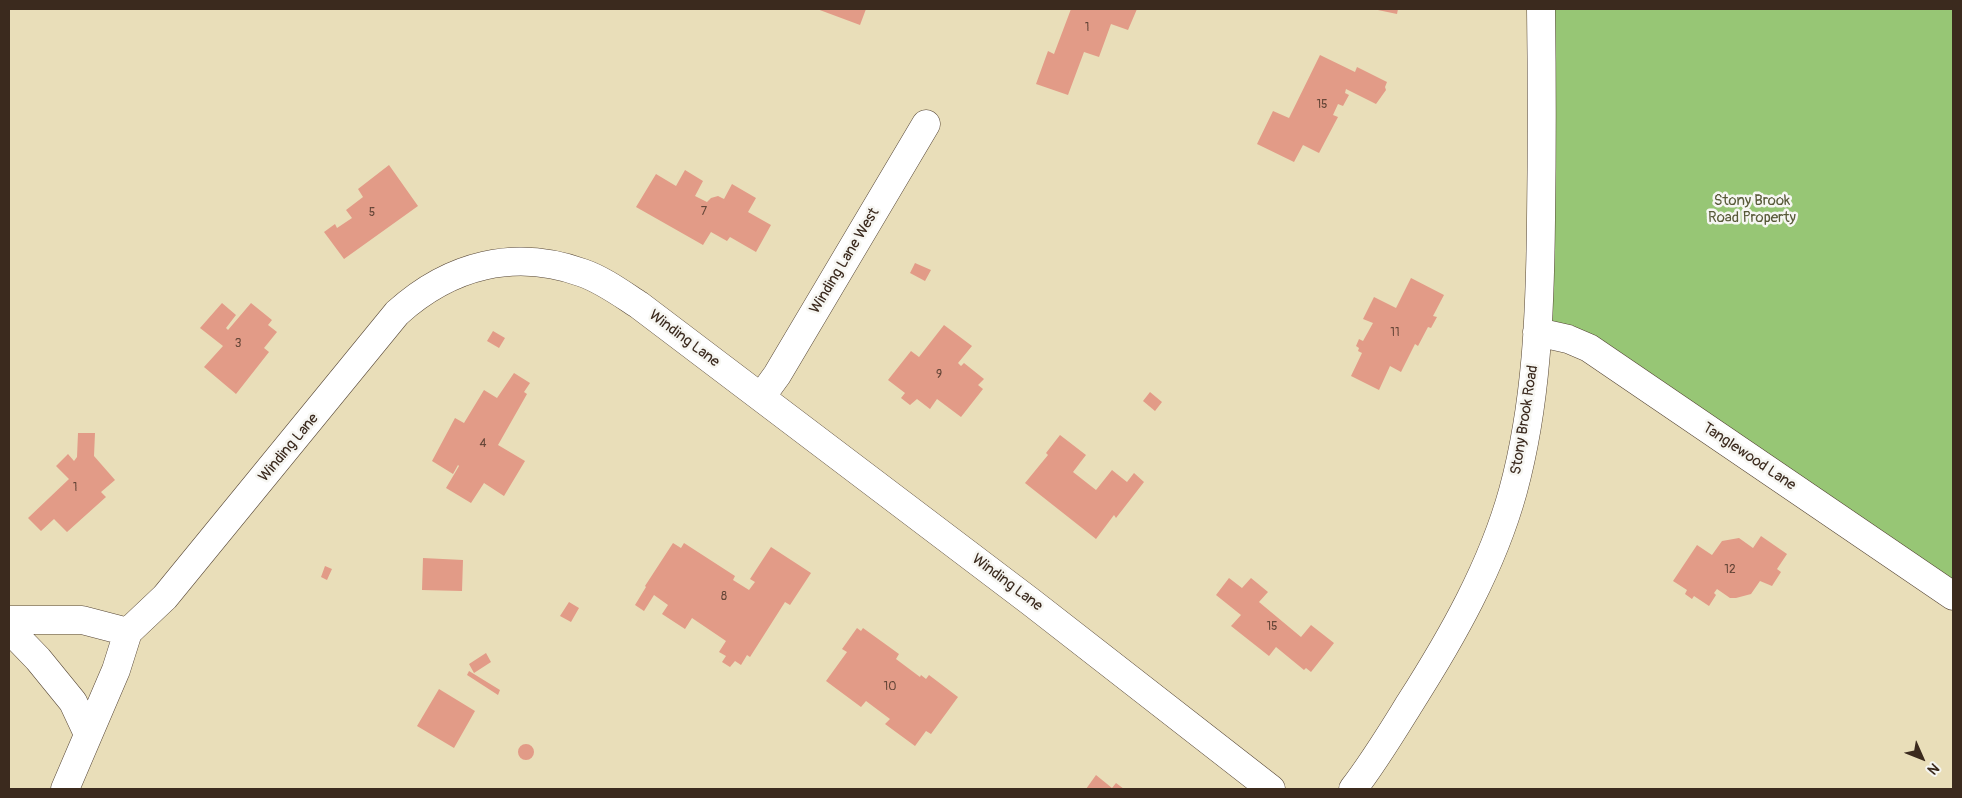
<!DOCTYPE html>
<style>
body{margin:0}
#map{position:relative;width:1962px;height:798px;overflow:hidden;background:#e9deb9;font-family:Pangolin,sans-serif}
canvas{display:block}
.frame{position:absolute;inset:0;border:10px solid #3b2a1e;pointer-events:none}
.north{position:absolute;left:1897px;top:733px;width:50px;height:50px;-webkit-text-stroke:4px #f6f6f2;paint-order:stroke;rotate:134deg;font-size:14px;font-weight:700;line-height:20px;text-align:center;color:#3b2a1e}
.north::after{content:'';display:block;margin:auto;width:18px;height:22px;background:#3b2a1e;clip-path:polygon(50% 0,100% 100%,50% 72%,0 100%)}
</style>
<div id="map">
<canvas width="1962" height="798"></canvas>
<div class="frame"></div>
<div class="north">N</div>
</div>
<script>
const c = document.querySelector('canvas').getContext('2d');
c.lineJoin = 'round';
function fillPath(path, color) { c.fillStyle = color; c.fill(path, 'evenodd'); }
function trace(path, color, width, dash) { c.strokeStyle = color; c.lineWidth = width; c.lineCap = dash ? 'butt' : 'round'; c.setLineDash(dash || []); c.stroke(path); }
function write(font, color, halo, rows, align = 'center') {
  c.font = font + ' Pangolin,sans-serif'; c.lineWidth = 5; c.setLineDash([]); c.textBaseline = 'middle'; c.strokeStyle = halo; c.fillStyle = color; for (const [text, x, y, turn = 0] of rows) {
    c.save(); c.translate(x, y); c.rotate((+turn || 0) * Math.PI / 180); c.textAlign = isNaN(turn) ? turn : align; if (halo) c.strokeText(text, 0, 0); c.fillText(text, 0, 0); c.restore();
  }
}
fillPath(new Path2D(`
 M1538,9H1953V605L1541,322Z`), '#97c675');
fillPath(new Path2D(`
 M817,9H866L860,25Z
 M1071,9H1137L1128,30L1111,24L1099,57L1084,52L1068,95L1036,84L1048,51L1054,54Z
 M1373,9H1398L1397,14Z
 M1320,55L1355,72L1357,67L1387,82L1385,87L1386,90L1376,104L1346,89L1345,93L1349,95L1343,106L1338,104L1333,115L1338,117L1319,153L1303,145L1294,162L1257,144L1273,111L1289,118Z
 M389,165L418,206L344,259L324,232L335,224L337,228L352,218L346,210L363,197L358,189Z
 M685,170L703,181L695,196L707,202L711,198L718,196L724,199L732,184L756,198L748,212L771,225L756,252L730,237L727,241L711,232L703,245L636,207L656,174L676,186Z
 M915,263L931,270L925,281L910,273Z
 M1411,278L1444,295L1433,316L1437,317L1431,328L1428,327L1418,346L1415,344L1401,372L1390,366L1379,390L1351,376L1362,353L1358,351L1359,348L1356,346L1359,339L1363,341L1373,323L1363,319L1374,297L1396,308Z
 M222,303L236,315L226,328L228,330L251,303L272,320L268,325L277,332L264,348L269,352L236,394L204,367L223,346L200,328Z
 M944,325L972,346L958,363L961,366L964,363L984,379L978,385L983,389L961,417L937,399L930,409L917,399L910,405L901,398L905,393L888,380L911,351L919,357Z
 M493,331L505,338L499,348L487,341Z
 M514,373L530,383L524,392L527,394L498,445L525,461L504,496L484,483L471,503L446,488L459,466L458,465L453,474L432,461L455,418L464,423L484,390L497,398Z
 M1150,392L1162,402L1155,411L1143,401Z
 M78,433H95L94,456L115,480L101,492L106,497L67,532L54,519L41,531L28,518L69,479L56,466L68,454L74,461L77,457Z
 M1060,435L1086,455L1073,472L1096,490L1112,470L1127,482L1134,473L1144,482L1116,518L1114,515L1096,539L1025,483L1048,455L1046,453Z
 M1761,536L1787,554L1777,569L1781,572L1772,586L1760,581L1751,594L1736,598H1730L1717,589L1714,593L1716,595L1709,606L1694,596L1692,599L1685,594L1687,590L1673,581L1697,545L1712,555L1722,541L1739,538L1753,548Z
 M673,543L681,548L684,543L735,576L733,580L749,590L755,582L750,579L771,547L811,573L790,605L785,602L750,657L747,655L741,665L735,661L730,667L722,662L726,656L719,652L726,641L692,618L685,629L662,614L668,605L654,595L644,611L635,605L646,587L645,586Z
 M423,558L463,560L462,591L422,590Z
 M325,566L332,569L327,580L321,577Z
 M1229,578L1242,588L1251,578L1268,592L1259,602L1301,637L1311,625L1334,643L1311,672L1306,668L1304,670L1276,647L1269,656L1231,626L1241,615L1216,595Z
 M569,602L579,608L571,622L560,616Z
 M857,628L861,631L863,628L899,654L896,659L920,677L921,675L926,679L929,675L958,697L931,734L926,731L915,746L885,724L890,719L866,701L861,707L826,681L847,652L842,649Z
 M486,653L491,662L474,673L469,664Z
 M469,671L500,690L498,695L467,675Z
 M439,689L475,711L454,748L417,726Z
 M518 752a8 8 0 1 1 16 0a8 8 0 1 1-16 0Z
 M1096,775L1112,788L1116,783L1124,789H1086Z`), '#e29b87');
const minor = new Path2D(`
 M1537,332L1568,339L1589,348L1953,596
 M761,397L777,375L926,124
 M9,620H82L128,632
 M9,629L38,659L73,702L88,734
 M128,632L165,597L397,313C450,265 515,248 583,273C603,280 622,294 639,305L1031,602L1271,789
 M65,789L116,670L128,632
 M1353,789C1374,762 1392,732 1410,703C1452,637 1492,567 1513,491C1537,403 1540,311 1541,220C1542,150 1542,79 1541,9`);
trace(minor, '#554535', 29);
trace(minor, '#fff', 28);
write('12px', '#654638', null, [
 ["1",1087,28],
 ["15",1322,105],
 ["7",704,212],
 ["5",372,213],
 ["11",1395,333],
 ["3",238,344],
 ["9",939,375],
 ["4",483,444],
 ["1",75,488],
 ["12",1730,570],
 ["8",724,597],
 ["15",1272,627],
 ["10",890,687]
]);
write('15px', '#575938', '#f6f6f2', [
 ["Stony Brook",1752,201],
 ["Road Property",1752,218]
]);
write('15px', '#3b2a1e', '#f6f6f2', [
 ["Winding Lane West",845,261,-59],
 ["Winding Lane",684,339,37],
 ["Stony Brook Road",1525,420,-81],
 ["Winding Lane",289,448,-50],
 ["Tanglewood Lane",1749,457,34],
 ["Winding Lane",1007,583,37]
]);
</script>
